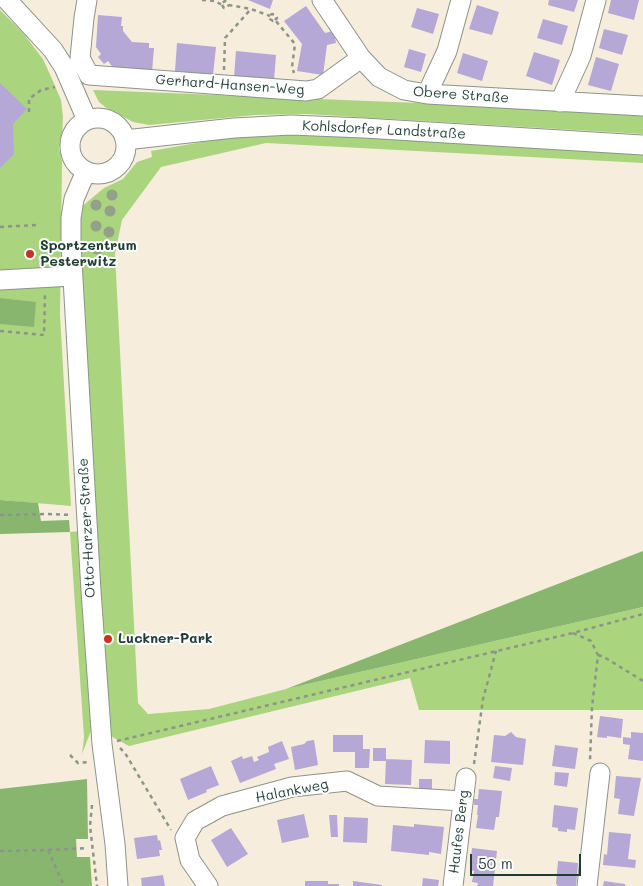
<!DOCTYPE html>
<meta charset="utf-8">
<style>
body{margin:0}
#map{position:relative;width:643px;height:886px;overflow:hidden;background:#f7eddc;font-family:Mali,sans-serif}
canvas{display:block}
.scale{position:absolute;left:470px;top:854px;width:111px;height:22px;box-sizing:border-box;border:2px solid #1f3d34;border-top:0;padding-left:6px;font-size:15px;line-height:18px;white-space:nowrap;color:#1f3d34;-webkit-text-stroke:4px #fff;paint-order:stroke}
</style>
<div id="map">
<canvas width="643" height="886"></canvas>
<div class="scale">50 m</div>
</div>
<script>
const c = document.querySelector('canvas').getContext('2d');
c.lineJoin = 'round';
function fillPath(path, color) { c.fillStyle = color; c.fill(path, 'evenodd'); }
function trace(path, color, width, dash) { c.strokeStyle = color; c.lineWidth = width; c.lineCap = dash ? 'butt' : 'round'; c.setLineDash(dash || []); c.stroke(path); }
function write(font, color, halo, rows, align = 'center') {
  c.font = font + ' Mali,sans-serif'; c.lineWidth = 4; c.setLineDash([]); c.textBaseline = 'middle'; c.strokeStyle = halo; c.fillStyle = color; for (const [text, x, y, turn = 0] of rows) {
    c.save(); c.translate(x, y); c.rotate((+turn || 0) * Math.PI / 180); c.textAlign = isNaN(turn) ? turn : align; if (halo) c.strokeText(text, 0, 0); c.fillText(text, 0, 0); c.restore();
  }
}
fillPath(new Path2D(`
 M0,10L23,33L43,59L52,79L61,100L63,117L62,139L59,148L62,161L60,315L71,506L0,500Z
 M93,90L643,112V134L306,114L255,115L149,125L133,122L105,107L99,102Z
 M294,134L643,154V163L266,143L161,167L122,220L115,254L138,703L148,714L209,709L286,689L643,607V710H419L410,678L129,746L109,735L79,243L80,208L104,188L123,179L137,162L152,157L151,151L236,136Z
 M81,531L94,723L82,754L84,737L70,532Z`), '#abd47f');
fillPath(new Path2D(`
 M0,298L36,302L34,327L0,324Z
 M0,500L38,503L41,521L69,520L70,532L0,534Z
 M643,551V607L286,689Z
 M87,779L88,839H76L77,857H90L92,886H0V789Z`), '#88b66e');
fillPath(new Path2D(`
 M248,0H273L270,9Z
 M549,0H578L574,12L548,5Z
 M611,0H639L634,20L608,13Z
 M477,5L499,12L492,35L469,29Z
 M306,6L325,33L333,31L335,37L336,43L327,45L323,75L297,71L302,44L284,21Z
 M417,8L439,14L433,34L411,27Z
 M98,15L122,17L121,26H123V31L132,42L149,43V48H154L152,72L114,69L108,61L104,64L98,57L101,54L96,47Z
 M543,19L568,26L562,45L537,38Z
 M604,29L628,35L622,55L599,48Z
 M177,43L216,47L213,75L175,71Z
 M409,49L426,54L421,72L404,67Z
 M236,51L276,55L274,81L234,77Z
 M534,52L560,60L552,85L526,76Z
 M463,53L488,61L482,81L457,73Z
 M596,57L619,64L611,91L588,85Z
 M0,83L27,109L13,124L14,154L0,168Z
 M600,716L623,719L621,738L607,736V738L597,737Z
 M511,732L516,737L526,739L523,765L491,762L494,735L505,736Z
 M631,732L643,733V761L628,759L630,745L623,744V737L631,738Z
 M333,735H363V749H370L369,768H355V752H333Z
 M314,740L318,765L295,770L291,747L304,744L307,741Z
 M425,740L450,741V764L424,763Z
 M282,741L289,759L274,764L276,769L240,783L231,761L242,756L243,759L252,756L254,762L259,760L257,757L269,752L268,747Z
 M555,745L578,748L575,769L552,766Z
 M373,748H386V761H373Z
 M386,759L412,760L411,785L385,784Z
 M211,766L219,785L206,790L207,792L188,800L180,779Z
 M495,766L512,768L510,781L493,778Z
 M555,772L569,773L567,787L554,785Z
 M616,776L641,778L634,816L618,814L620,799L614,798Z
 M419,779H432V793L419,792Z
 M479,789L502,791L499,817H496L494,830L476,828L478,815H477L478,805H474V799H478Z
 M554,805L578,808L575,830L567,829V832L558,831V828L552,827Z
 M304,814L309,837L282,843L277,820Z
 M329,815H337L338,837H331Z
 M344,817L368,818L367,843L343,842Z
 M414,824L444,827L441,854L429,852V855L391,851L393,825L414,827Z
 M231,828L248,854L227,867L211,840Z
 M609,832L631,834L628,859L636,860L635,868L603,865L604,854L607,855Z
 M157,835L158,841L160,840L162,850H159L160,856L137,859L134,838Z
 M472,848L497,851L493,886H477L478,883L472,882L474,871L470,870Z
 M558,861L578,863L576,886H557V884H556Z
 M163,875L165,886H142L141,878Z
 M423,878L439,880L438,886H422Z
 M305,881H328V884H339V886H305Z
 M353,881L382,885V886H353Z
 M604,881L625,884V886H603Z`), '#b5a7d6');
const minor = new Path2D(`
 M7,0L53,50L64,67L87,120
 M87,0L84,18L80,58L89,75L306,91L318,89L361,58
 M322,0L361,58L379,77L404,90L427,94L643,106
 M427,94L447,51L461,0
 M560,102L581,56L596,0
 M70 146a28 28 0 1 1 56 0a28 28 0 1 1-56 0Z
 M125,140L234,128L291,125L364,128L643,145
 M86,171L74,199L71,218V244L91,591L102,744L115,844L118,886
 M0,280L72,276
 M208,886L190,860L185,838L195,821L222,806L292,787L347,781L378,796L463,801
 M453,886L466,778
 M587,886L600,773`);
trace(minor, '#8b9588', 21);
trace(new Path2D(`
 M202,0L215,1L222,5V3L225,1L228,3L229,5L251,9L270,16
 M222,5L224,8H226L229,5
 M275,20L277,18L276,15L272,14L270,15V19L273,21L275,20L295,44L292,67L294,73
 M224,70L225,38L251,9
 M29,112V99L41,90L55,87
 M0,227L36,225
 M0,331L44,335L45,294
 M0,515L49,514L71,515
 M573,633L591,641L598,655L592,707L590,761
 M598,655L604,657L643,681
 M117,741L573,633L643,614
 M120,748L125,753L171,830
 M70,755L78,763L88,762
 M474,764L483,699L496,651
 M92,805L90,826L97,886
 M48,850L88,848
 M0,851L48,850L64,886`), '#8b9588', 2.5, [4, 4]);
trace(minor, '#fff', 19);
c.fillStyle = '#93a18a';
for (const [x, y] of [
 [112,195],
 [96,205],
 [110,211],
 [96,226],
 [109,232],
 [97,249]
]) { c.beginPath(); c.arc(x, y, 5.5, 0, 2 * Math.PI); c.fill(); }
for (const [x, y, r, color] of [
 [30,254,5,"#c8321e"],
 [108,639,5,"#c8321e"]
]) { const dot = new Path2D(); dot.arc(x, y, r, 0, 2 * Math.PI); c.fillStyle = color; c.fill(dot); trace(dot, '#fff', 2); }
write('14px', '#1f3d34', '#fff', [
 ["Gerhard-Hansen-Weg",230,85,4],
 ["Obere Straße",461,95,4],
 ["Kohlsdorfer Landstraße",384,130,3],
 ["Otto-Harzer-Straße",87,528,-93],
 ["Halankweg",292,791,-11],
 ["Haufes Berg",459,832,-83]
]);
write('bold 14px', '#1f3d34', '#fff', [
 ["Sportzentrum",40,246],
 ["Pesterwitz",40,262],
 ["Luckner-Park",118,639]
], 'left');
</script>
